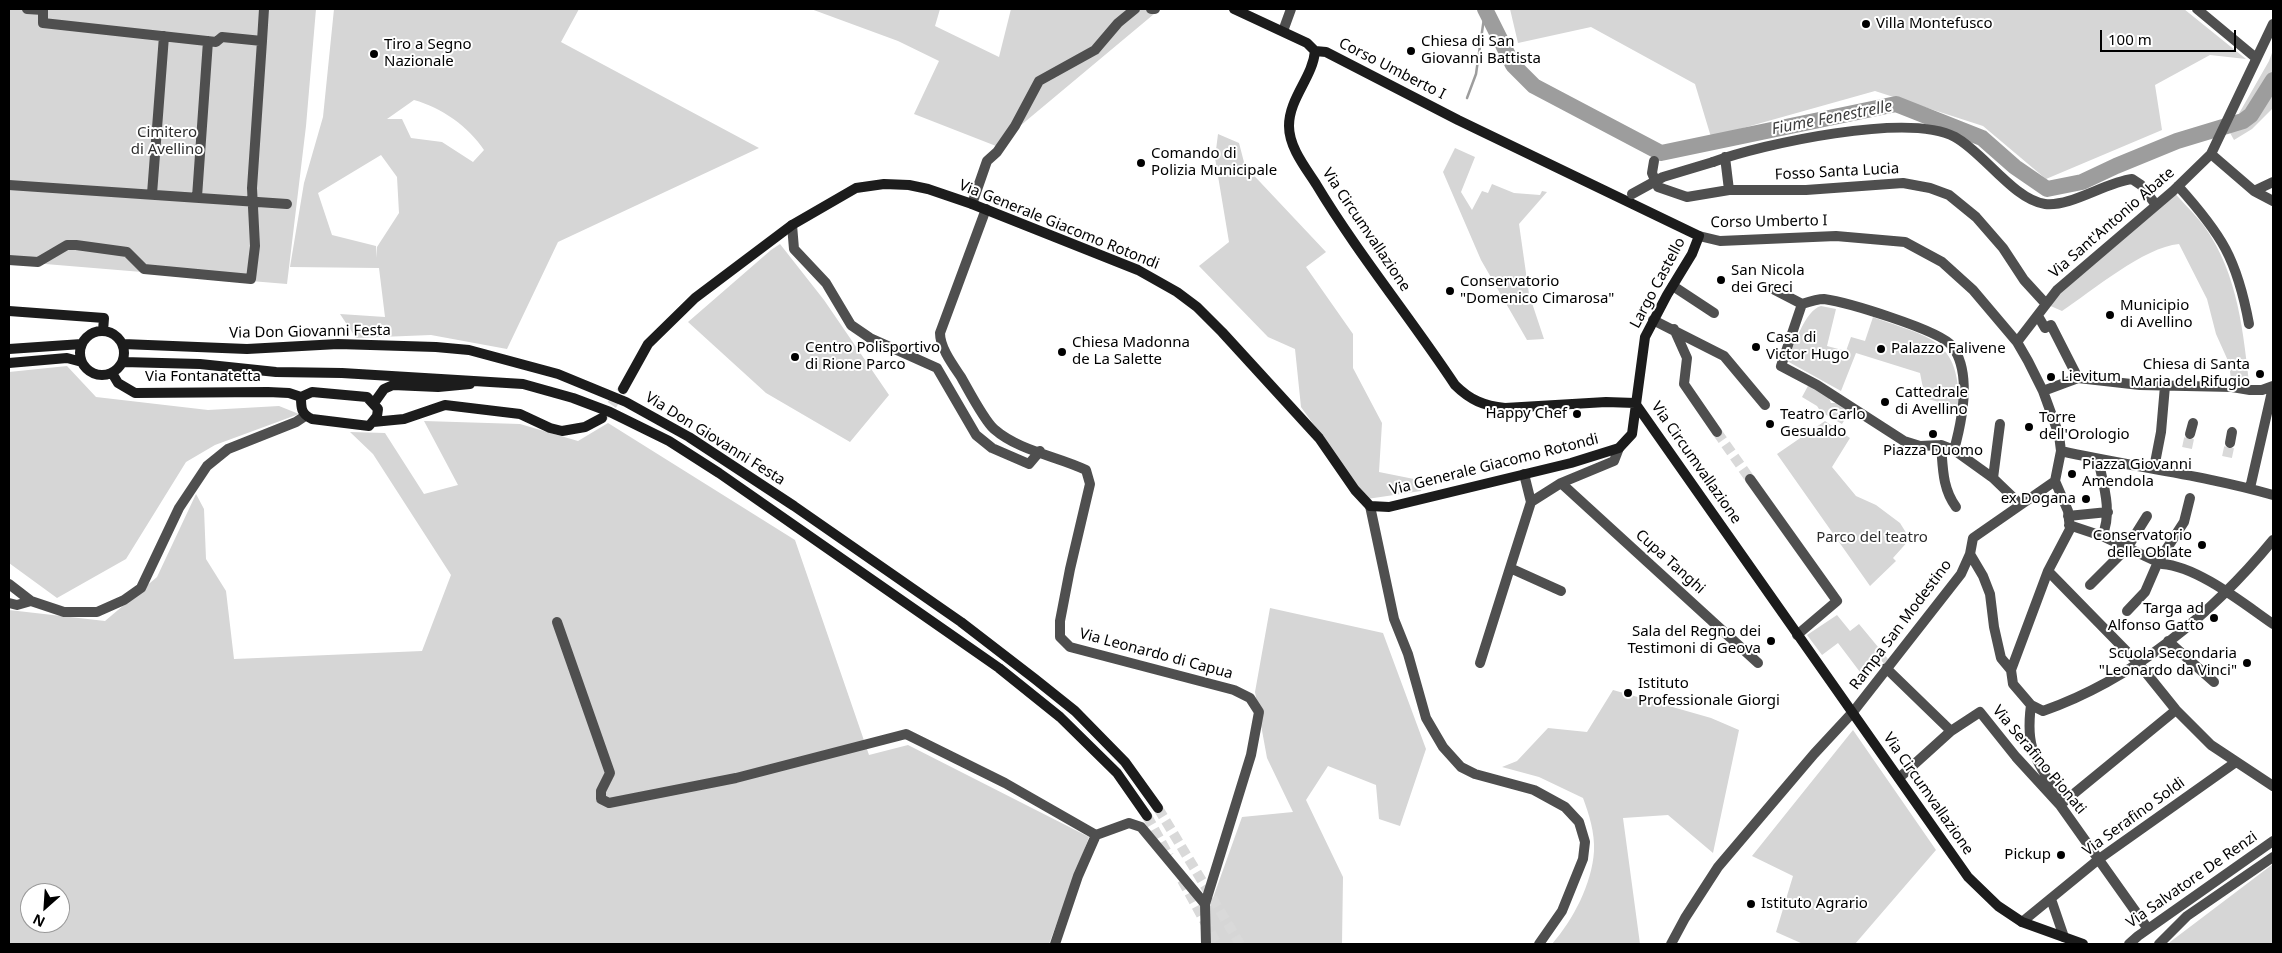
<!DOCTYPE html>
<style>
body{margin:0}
#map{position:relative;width:2282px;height:953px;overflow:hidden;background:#fff;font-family:"Noto Sans",sans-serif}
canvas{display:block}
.frame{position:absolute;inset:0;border:10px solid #000;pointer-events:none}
.north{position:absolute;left:20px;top:883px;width:50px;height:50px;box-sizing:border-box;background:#fff;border:1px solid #999;border-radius:50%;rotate:206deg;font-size:14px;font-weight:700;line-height:20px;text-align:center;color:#000}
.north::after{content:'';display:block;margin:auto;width:18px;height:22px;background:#000;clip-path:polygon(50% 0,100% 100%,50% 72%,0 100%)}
.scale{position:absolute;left:2100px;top:30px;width:136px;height:22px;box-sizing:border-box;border:2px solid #000;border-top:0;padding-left:6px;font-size:15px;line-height:18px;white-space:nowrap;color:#000;-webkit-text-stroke:4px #fff;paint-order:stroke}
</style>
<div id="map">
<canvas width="2282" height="953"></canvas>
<div class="frame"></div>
<div class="north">N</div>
<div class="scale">100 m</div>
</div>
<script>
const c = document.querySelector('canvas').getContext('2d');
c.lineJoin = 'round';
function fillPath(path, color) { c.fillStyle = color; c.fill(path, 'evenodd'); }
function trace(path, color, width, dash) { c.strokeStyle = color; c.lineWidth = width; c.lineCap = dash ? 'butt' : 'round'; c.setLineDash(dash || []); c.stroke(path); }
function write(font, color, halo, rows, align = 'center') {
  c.font = font + ' "Noto Sans",sans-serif'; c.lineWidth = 4; c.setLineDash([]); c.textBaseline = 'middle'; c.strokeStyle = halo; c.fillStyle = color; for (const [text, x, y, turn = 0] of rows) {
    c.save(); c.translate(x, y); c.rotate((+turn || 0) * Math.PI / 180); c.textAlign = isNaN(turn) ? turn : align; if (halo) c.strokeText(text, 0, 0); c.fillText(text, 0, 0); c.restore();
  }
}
fillPath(new Path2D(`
 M9,9H316L306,126L287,284L9,261Z
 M334,9H579L561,42L759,148L558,242L507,349L431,335L356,338L340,314L385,317L379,268L290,267L304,183L323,117ZM414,100C442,108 468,126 484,150L473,162L442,142L411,138L402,119H387ZM381,155L397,177L399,213L377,247V258L376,246L332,235L318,193Z
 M811,9H940L935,26L999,57L1011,9H1160L996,146L914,114L939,61L898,41Z
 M1510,9H2184L2246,59L2210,55L2155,85L2162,130L2046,179L1983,126L1875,91L1711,137L1695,84L1591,27L1518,43Z
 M2273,50V108L2252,129L2234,140L2229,131L2269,61Z
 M1218,134L1239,143L1245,166L1326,252L1306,267L1353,334V368L1382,423L1379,472L1424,481L1421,491L1367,499L1301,407L1295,349L1268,337L1199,266L1229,242L1215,158Z
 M1455,148L1475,157L1461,192L1472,210L1482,191L1488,193L1492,184L1514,193L1540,195L1542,191L1547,192L1519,224L1529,294L1544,339L1527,340L1481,260L1443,172Z
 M2173,191C2183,203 2195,214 2204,226C2239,275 2243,333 2250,390L2232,387L2229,363L2216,334L2207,299L2179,244C2144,247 2092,291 2062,311L2046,304Z
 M780,244L824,300L889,395L850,442L766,393L688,322L771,250Z
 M1821,306L1836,309L1827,346L1846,351L1851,337L1865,341L1873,317C1930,338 1960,338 1959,408L1925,398L1920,373L1856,353L1841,391L1787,361C1794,346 1805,310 1821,306Z
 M67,366L96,397L208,410L279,406L299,414L215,445L186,462L126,559L57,598L9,563V372Z
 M1809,384L1829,398L1831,403H1838L1850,411L1842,424L1821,412L1817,406L1802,397Z
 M424,421L520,424L578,441L608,423L795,540L869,755L908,745L1089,837L1049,944H9V610L105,621L157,577L196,494L204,509L206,559L226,591L234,659L422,651L451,575L373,454L350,432L385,433L424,494L458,485ZM30,893H60V923H30Z
 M1825,421L1850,438L1832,467L1856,496L1876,505L1900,523L1910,539L1893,558L1896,561L1870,586L1777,454Z
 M1270,608L1383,633L1426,749L1400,826L1379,819L1376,785L1328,766L1306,800L1343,877L1342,944H1211L1209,909L1242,817L1293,812L1267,758L1255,692Z
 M1837,615L1850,631L1859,624L1888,659L1885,664L1878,658L1863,676L1838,643L1822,655L1807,635Z
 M1613,690L1711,718L1739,730L1713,853L1668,815L1623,818L1640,944H1552C1573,920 1592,884 1594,851C1595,833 1589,814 1583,798L1539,777L1502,767L1517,761L1548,728L1587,732Z
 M1853,730L1936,850L1855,944H1803L1776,932L1793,876L1752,856Z
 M2273,864V944H2169L2170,942Z`), '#d6d6d6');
trace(new Path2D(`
 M1467,98L1476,74L1485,11`), '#9d9d9d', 2.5);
trace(new Path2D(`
 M1485,9L1513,65L1534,86L1661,153L1896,104L1982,138L2015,167L2047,189L2082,182L2116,166L2177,141L2243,121L2251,115L2273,80`), '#9d9d9d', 16);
trace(new Path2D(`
 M1717,432L1750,479
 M2187,448L2190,434
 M2227,457L2230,443`), '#d9d9d9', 10, [10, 5]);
trace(new Path2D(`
 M603,417L623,389
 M1158,808L1240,944
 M1147,816L1169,856
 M1182,880L1217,944`), '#d9d9d9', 10, [10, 5]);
trace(new Path2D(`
 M1151,9H1155
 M2197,9L2256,58
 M1283,31L1291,9
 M262,41L264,9
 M2211,154L2254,191L2273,201
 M1654,161L1652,173L1658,187L1687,197L1729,190L1725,157
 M1713,162C1762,144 1908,112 1955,137C1983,152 2014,200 2045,204C2071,207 2106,182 2132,179L2141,185L2156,205
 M9,185L287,204
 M2178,186C2222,235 2237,259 2249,324
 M1729,190H1806L1903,183L1930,188L1949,195L1976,217L2003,248L2024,280L2046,304
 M2254,191L2273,182
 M152,194L164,36
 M197,197L208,41
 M972,204L987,161L997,152L1015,126L1039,81L1095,50L1118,23L1135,9
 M986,209L940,333C940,348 953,365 961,377C969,391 984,420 994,429C1019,451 1057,456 1086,470L1090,484L1070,569L1060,621V637L1070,647L1234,690L1250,698L1259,712L1251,755L1205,904
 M792,225L794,249L826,283L851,325L870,338L937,368L976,435L992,448L1029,464L1040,451
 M1699,236L1720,241L1836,236L1905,242L1942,262L1973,290L2017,342L2028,361L2043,391L2059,435L2061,451L2055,481
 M9,260L38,262L67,245H76L127,252L144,269L251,279L255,246L252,188L262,41L222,37L216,42L43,23V10L27,9
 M1673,286L1714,313
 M1773,289L1802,304
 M2038,316L2045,328L2051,325L2078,378
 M1653,320L1724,356L1765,405
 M1674,329L1687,358L1684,384L1717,432
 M2017,342L2057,290L2173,191L2211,154L2273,24
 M2043,391L2078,378L2140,385L2232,387L2250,390H2262L2273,386
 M2190,434L2193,423
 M2230,443L2232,432
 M1941,445C1943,467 1942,488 1956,507
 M1954,450C1962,421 1972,372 1952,346C1940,330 1846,302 1824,299C1817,299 1808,302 1802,304L1781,366L1817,385L1904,441L1920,446L1941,445L1954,450L1993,478L2020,504
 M2061,451C2132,467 2204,475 2273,495
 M2098,459C2103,484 2113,512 2102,536
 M2154,468L2161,432L2165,386
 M1524,474L1531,502L1510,568L1561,591
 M1993,478L2000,424
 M1750,479L1837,601L1797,635
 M1561,483L1758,663
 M2250,488L2273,387
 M1531,502L1561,483L1614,461L1619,448
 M1370,506L1394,619L1408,654L1426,718L1443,747L1461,767L1475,774L1534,790L1565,807L1579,822L1585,842L1583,859L1562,911L1539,944
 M2068,516L2108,512
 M2069,525L2102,536L2162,564C2197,566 2244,604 2273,624
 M1970,554L1983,576L1990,594L1994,627L2001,658L2011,670L2013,684L2031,705L2043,711C2134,679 2212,614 2273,540
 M2048,571L2139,664L2176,710L2211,745L2273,786
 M9,584L31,601L64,612H97L124,600L141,588L179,508L207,466L228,449L296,422L305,416
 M2090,585L2127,548L2147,516
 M9,603L17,605L31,601
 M2127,611L2145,592L2158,562L2184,522L2190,498
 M557,622L610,773L601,791V799L609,803L736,778L906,734L1005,783L1096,835
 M2168,641L2214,682
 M1480,663L1510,568
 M1886,668L1951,731L1980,712L2016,757L2060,805L2148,929
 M2011,670L2048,571L2070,529L2068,511L2055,481
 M2031,705C2029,720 2028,738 2034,753C2040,769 2052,783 2058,799
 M1899,778L1951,731
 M2060,805L2176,710
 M2051,899L2064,937
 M2022,922L2099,859L2236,762
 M1055,944L1078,876L1096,835L1129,823L1141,827L1205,904L1206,944
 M1671,944L1685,918L1718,867L1814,754L1853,712L1961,574L1970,554L1973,538L2055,481
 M2129,944L2138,936L2273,841
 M2159,944L2187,916L2273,857`), '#4f4f4f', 10);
trace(new Path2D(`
 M1234,9L1307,43L1315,51
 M1315,51C1313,77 1289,98 1289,126C1289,147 1305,167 1316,184C1358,254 1410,317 1455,385C1470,400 1484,406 1505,408L1606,402L1635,403
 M9,311L104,318L103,331
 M80 353a22 22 0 1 1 44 0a22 22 0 1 1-44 0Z
 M123,344L247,349L338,344L436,347L469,350L558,374L626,402L689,437L794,506L961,622L1035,679L1075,711L1125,762L1158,808
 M9,349L82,344
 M123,362L200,364L276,372L342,373L523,384L573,398L610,412L669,441L719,473L999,668L1060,717L1117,773L1147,816
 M9,363L67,358L82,362
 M112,373L118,383L135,393L268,392L289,393L301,397
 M623,389L648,344L695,298L792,225L856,188L884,184L909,185L928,189L972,204L1138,270L1177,292L1197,307L1222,332L1319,438L1355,490L1370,506L1389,507L1571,463L1619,448L1632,434L1645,337L1667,295L1692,254L1699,236L1458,120L1326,52L1315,51
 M312,392L367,397L378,409L377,416L369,426L312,419C301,414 301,408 301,397Z
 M374,403L384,389L393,385L438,387L470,384
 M1635,403L1968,877L1998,906L2022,922L2083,944
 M373,422L404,419L445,405L520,414L550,428L562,431L585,427L602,418`), '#1c1c1c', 10);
trace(new Path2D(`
 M1632,194L1663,177L1713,162`), '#4f4f4f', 10);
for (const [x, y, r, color] of [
 [1866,24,5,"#000"],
 [1411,51,5,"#000"],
 [374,54,5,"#000"],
 [1141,163,5,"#000"],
 [1721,280,5,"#000"],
 [1450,291,5,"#000"],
 [2110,315,5,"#000"],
 [1756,347,5,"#000"],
 [1881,349,5,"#000"],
 [1062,352,5,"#000"],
 [795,357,5,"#000"],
 [2260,374,5,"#000"],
 [2051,377,5,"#000"],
 [1885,402,5,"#000"],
 [1577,414,5,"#000"],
 [1770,424,5,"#000"],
 [2029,427,5,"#000"],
 [1933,434,5,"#000"],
 [2072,474,5,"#000"],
 [2086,499,5,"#000"],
 [2202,545,5,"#000"],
 [2214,618,5,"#000"],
 [1771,641,5,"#000"],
 [2247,663,5,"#000"],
 [1628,693,5,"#000"],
 [2061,855,5,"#000"],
 [1751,904,5,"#000"]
]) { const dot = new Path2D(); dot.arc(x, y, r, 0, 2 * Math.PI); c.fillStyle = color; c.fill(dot); trace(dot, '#fff', 2); }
write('15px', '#000', '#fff', [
 ["Villa Montefusco",1876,24],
 ["Chiesa di San",1421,42],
 ["Giovanni Battista",1421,59],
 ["Tiro a Segno",384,45],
 ["Nazionale",384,62],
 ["Comando di",1151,154],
 ["Polizia Municipale",1151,171],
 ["San Nicola",1731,271],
 ["dei Greci",1731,288],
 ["Conservatorio",1460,282],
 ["\"Domenico Cimarosa\"",1460,299],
 ["Municipio",2120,306],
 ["di Avellino",2120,323],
 ["Casa di",1766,338],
 ["Victor Hugo",1766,355],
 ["Chiesa Madonna",1072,343],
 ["de La Salette",1072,360],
 ["Centro Polisportivo",805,348],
 ["di Rione Parco",805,365],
 ["Palazzo Falivene",1891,349],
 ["Chiesa di Santa",2250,365,"right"],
 ["Maria del Rifugio",2250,382,"right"],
 ["Lievitum",2061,377],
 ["Cattedrale",1895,393],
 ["di Avellino",1895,410],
 ["Happy Chef",1567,414,"right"],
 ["Teatro Carlo",1780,415],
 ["Gesualdo",1780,432],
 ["Torre",2039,418],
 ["dell'Orologio",2039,435],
 ["Piazza Duomo",1933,451,"center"],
 ["Piazza Giovanni",2082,465],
 ["Amendola",2082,482],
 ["ex Dogana",2076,499,"right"],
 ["Conservatorio",2192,536,"right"],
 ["delle Oblate",2192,553,"right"],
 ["Targa ad",2204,609,"right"],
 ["Alfonso Gatto",2204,626,"right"],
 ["Sala del Regno dei",1761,632,"right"],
 ["Testimoni di Geova",1761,649,"right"],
 ["Scuola Secondaria",2237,654,"right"],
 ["\"Leonardo da Vinci\"",2237,671,"right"],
 ["Istituto",1638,684],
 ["Professionale Giorgi",1638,701],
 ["Pickup",2051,855,"right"],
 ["Istituto Agrario",1761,904]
], 'left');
write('15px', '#000', '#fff', [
 ["Corso Umberto I",1392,69,27],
 ["Fosso Santa Lucia",1837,172,-3],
 ["Corso Umberto I",1769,222,-1],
 ["Via Sant'Antonio Abate",2112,223,-41],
 ["Via Generale Giacomo Rotondi",1059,225,22],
 ["Via Circumvallazione",1366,230,56],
 ["Largo Castello",1658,283,-62],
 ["Via Don Giovanni Festa",310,332,-1],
 ["Via Fontanatetta",203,377],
 ["Via Don Giovanni Festa",715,439,32],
 ["Via Circumvallazione",1696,463,55],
 ["Via Generale Giacomo Rotondi",1494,465,-14],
 ["Cupa Tanghi",1670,562,42],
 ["Rampa San Modestino",1901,625,-53],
 ["Via Leonardo di Capua",1156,654,15],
 ["Via Serafino Pionati",2039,760,50],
 ["Via Circumvallazione",1928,794,55],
 ["Via Serafino Soldi",2134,817,-36],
 ["Via Salvatore De Renzi",2192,880,-35]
]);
write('15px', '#2d2d2d', '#fff', [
 ["Cimitero",167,133],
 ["di Avellino",167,150],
 ["Parco del teatro",1872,538]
]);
write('italic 16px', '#3e3e3e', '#fff', [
 ["Fiume Fenestrelle",1832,118,-11]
]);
</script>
